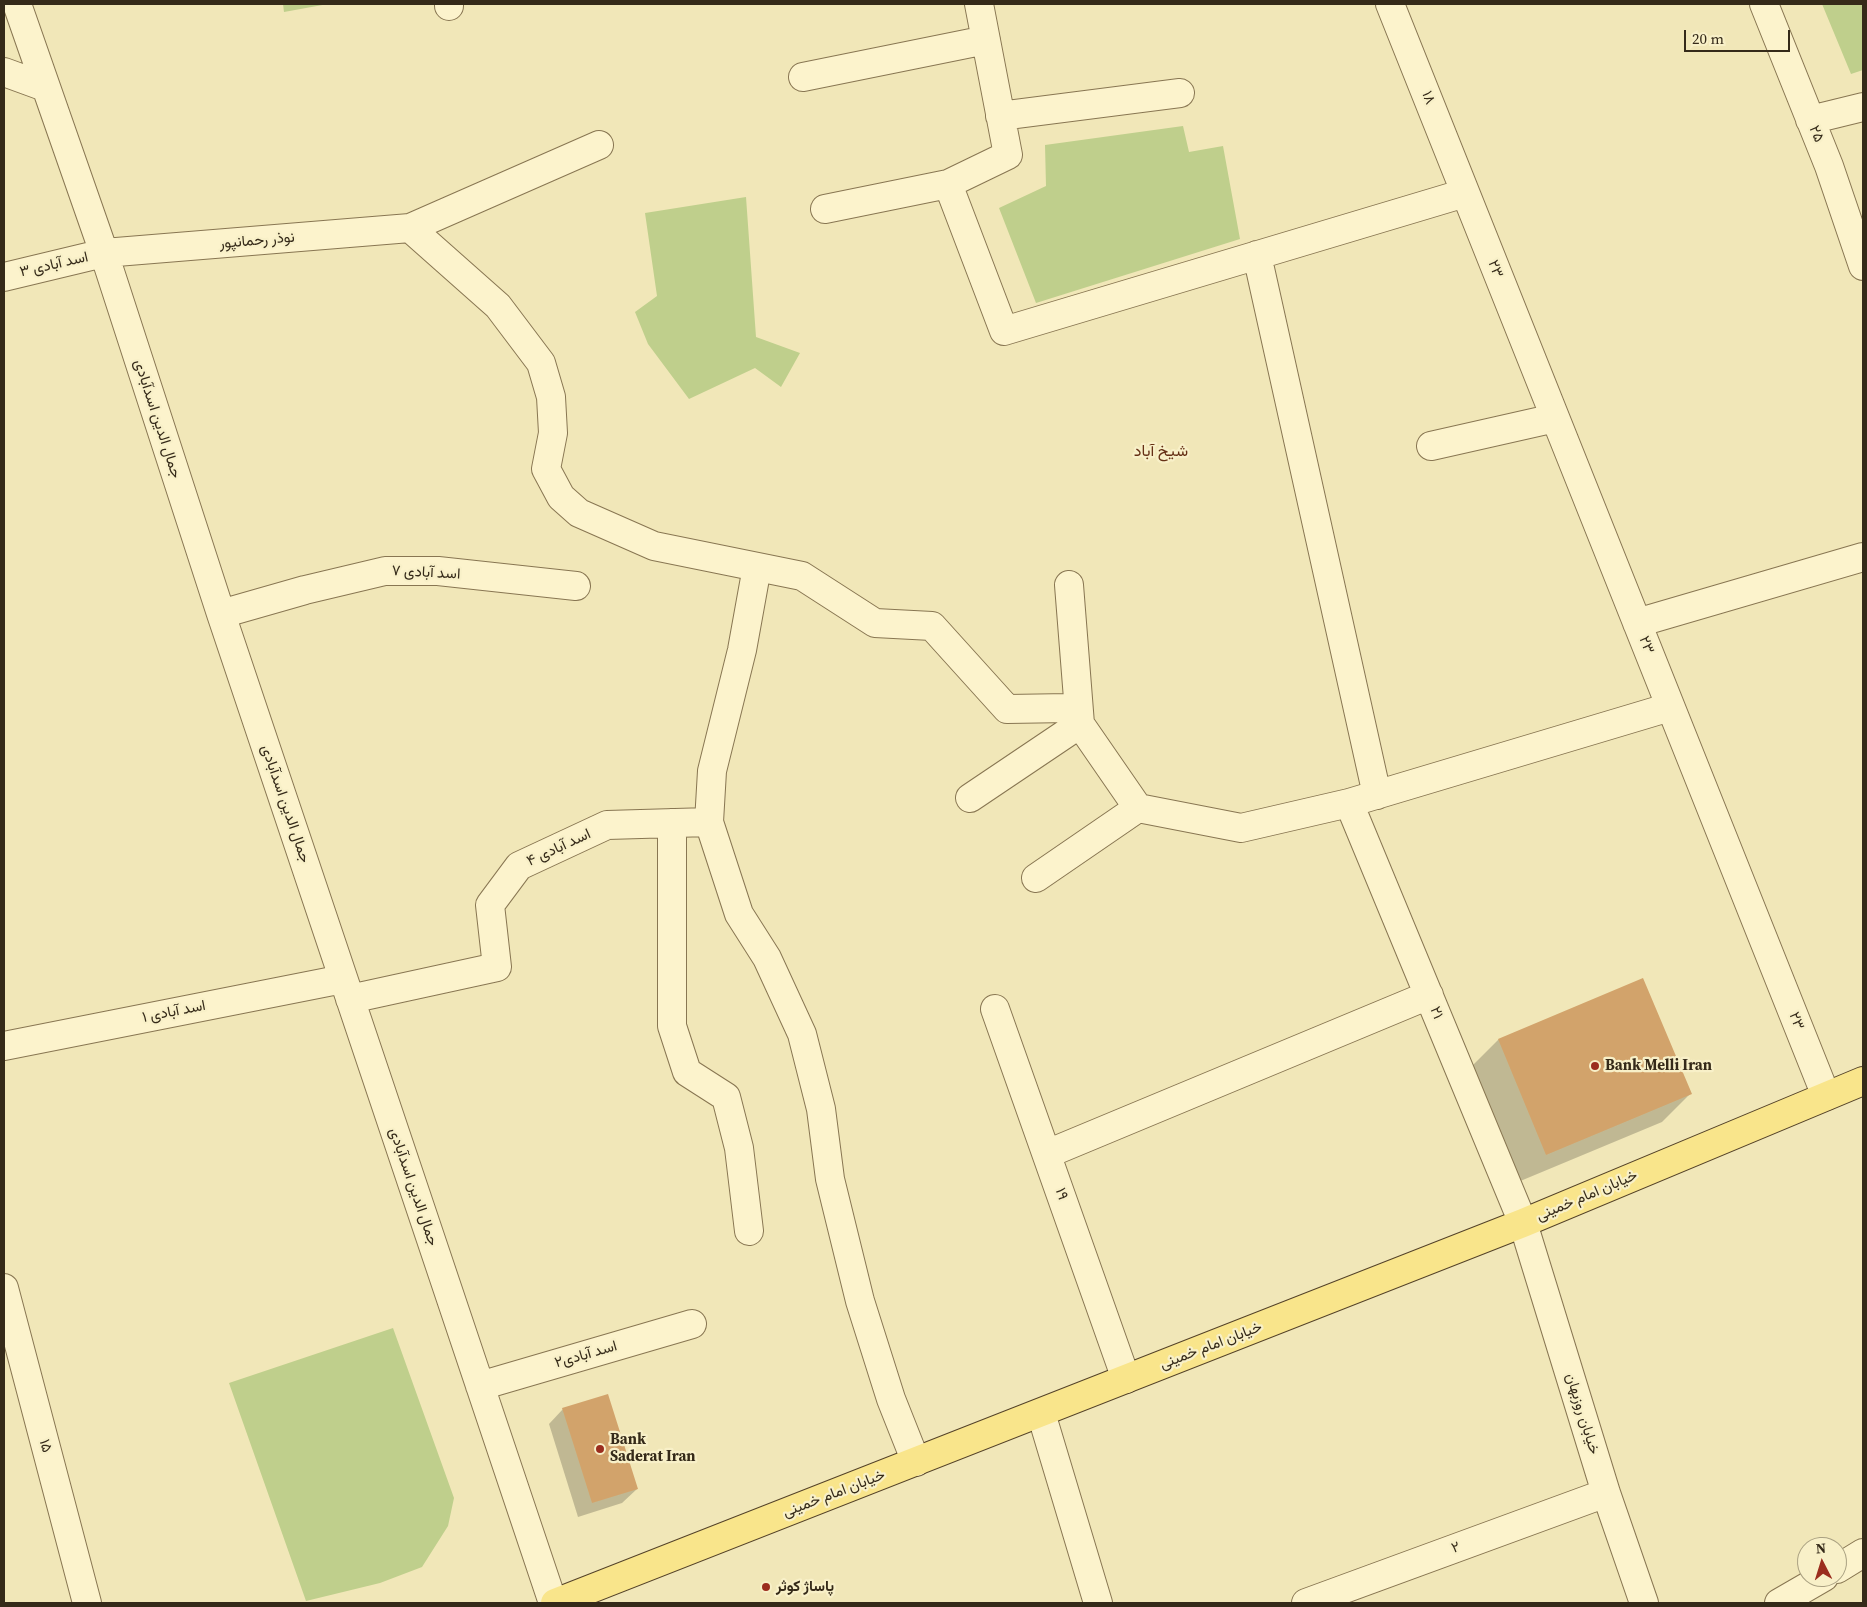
<!DOCTYPE html>
<meta charset="utf-8">
<style>
body{margin:0}
#map{position:relative;width:1867px;height:1607px;overflow:hidden;background:#f1e7b8;font-family:"Source Serif 4",serif}
canvas{display:block}
.frame{position:absolute;inset:0;border:5px solid #352a19;pointer-events:none}
.north{position:absolute;left:1797px;top:1537px;width:50px;height:50px;box-sizing:border-box;background:#f8f0c8;border:1px solid #aaa182;border-radius:50%;rotate:355deg;font-size:14px;font-weight:700;line-height:20px;text-align:center;color:#352a19}
.north::after{content:'';display:block;margin:auto;width:18px;height:22px;background:#9b2d1e;clip-path:polygon(50% 0,100% 100%,50% 72%,0 100%)}
.scale{position:absolute;left:1684px;top:30px;width:106px;height:22px;box-sizing:border-box;border:2px solid #352a19;border-top:0;padding-left:6px;font-size:15px;line-height:18px;white-space:nowrap;color:#352a19;-webkit-text-stroke:4px #f8f0c8;paint-order:stroke}
</style>
<div id="map">
<canvas width="1867" height="1607"></canvas>
<div class="frame"></div>
<div class="north">N</div>
<div class="scale">20 m</div>
</div>
<script>
const c = document.querySelector('canvas').getContext('2d');
c.lineJoin = 'round';
function fillPath(path, color) { c.fillStyle = color; c.fill(path, 'evenodd'); }
function trace(path, color, width, dash) { c.strokeStyle = color; c.lineWidth = width; c.lineCap = dash ? 'butt' : 'round'; c.setLineDash(dash || []); c.stroke(path); }
function write(font, color, halo, rows, align = 'center') {
  c.font = font + ' "Source Serif 4",Vazirmatn,serif'; c.lineWidth = 4.5; c.setLineDash([]); c.textBaseline = 'middle'; c.strokeStyle = halo; c.fillStyle = color; for (const [text, x, y, turn = 0] of rows) {
    c.save(); c.translate(x, y); c.rotate((+turn || 0) * Math.PI / 180); c.textAlign = isNaN(turn) ? turn : align; if (halo) c.strokeText(text, 0, 0); c.fillText(text, 0, 0); c.restore();
  }
}
fillPath(new Path2D(`
 M283,4H328L284,12Z
 M1822,4H1863V70L1851,74Z
 M1183,126L1189,152L1223,146L1240,239L1036,303L999,208L1046,186L1045,145Z
 M746,197L756,337L800,353L781,387L755,368L689,399L648,344L635,312L657,296L645,213Z
 M393,1328L454,1498L448,1526L422,1567L380,1583L306,1601L229,1383Z`), '#bfcf8c');
fillPath(new Path2D(`
 M1642,980L1690,1094L1662,1122L1518,1182L1470,1068L1498,1040Z
 M563,1409L637,1489L622,1503L578,1517L549,1424Z`), '#0003');
fillPath(new Path2D(`
 M1643,978L1692,1094L1546,1155L1498,1039Z
 M608,1394L638,1489L592,1503L562,1408Z`), '#d2a36b');
const minor = new Path2D(`
 M17,4L104,253L221,614L553,1603
 M979,4L1008,155L948,184L1004,331L1465,193
 M1390,4L1826,1096
 M1764,4L1829,166L1863,266
 M449,6V4
 M4,72L45,87
 M803,77L986,40
 M1000,116L1180,93
 M1810,120L1863,107
 M825,209L948,184
 M410,228L498,306L541,363L551,397L553,433L546,469L561,497L579,513L654,546L802,576L875,623L932,626L1007,709L1069,708L1138,808L1241,828L1349,803L1670,707
 M1257,255L1377,795
 M4,277L104,253L410,228L599,145
 M1431,446L1555,418
 M757,567L742,650L712,771L709,822L739,914L767,958L802,1034L821,1109L830,1179L860,1301L891,1399L916,1462
 M221,614L305,590L385,571H438L576,586
 M1637,623L1863,557
 M970,798L1080,724L1069,585
 M1349,803L1523,1223L1606,1493L1644,1603
 M672,823V1026L687,1072L726,1097L739,1148L749,1231
 M1036,878L1138,808
 M350,999L497,967L490,905L519,866L607,825L709,822
 M995,1009L1126,1379
 M4,1046L343,979
 M1047,1154L1429,995
 M4,1288L87,1603
 M480,1386L692,1324
 M1041,1413L1098,1603
 M1837,1569L1863,1553
 M1306,1603L1606,1493
 M1779,1603L1824,1577`);
const major = new Path2D(`
 M555,1603L1523,1223L1863,1081`);
trace(minor, '#887652', 30);
trace(major, '#544228', 30);
trace(minor, '#fcf3cc', 28);
trace(major, '#f9e58b', 28);
for (const [x, y, r, color] of [
 [1595,1066,5,"#9b2d1e"],
 [600,1449,5,"#9b2d1e"],
 [766,1587,5,"#9b2d1e"]
]) { const dot = new Path2D(); dot.arc(x, y, r, 0, 2 * Math.PI); c.fillStyle = color; c.fill(dot); trace(dot, '#f8f0c8', 2); }
write('15px', '#352a19', '#f8f0c8', [
 ["۱۸",1428,98,68],
 ["۲۵",1816,134,68],
 ["نوذر رحمانپور",257,241,-5],
 ["اسد آبادی ۳",54,265,-13],
 ["۲۳",1495,269,68],
 ["جمال الدین اسدآبادی",157,419,72],
 ["اسد آبادی ۷",426,573,3],
 ["۲۳",1646,645,68],
 ["جمال الدین اسدآبادی",285,804,71],
 ["اسد آبادی ۴",559,848,-25],
 ["اسد آبادی ۱",174,1012,-11],
 ["۲۱",1436,1013,68],
 ["۲۳",1796,1021,68],
 ["جمال الدین اسدآبادی",413,1187,71],
 ["۱۹",1061,1194,71],
 ["خیابان امام خمینی",1587,1196,-23],
 ["خیابان امام خمینی",1211,1346,-21],
 ["اسد آبادی۲",586,1355,-16],
 ["خیابان روزبهان",1582,1414,73],
 ["۱۵",45,1446,75],
 ["خیابان امام خمینی",834,1494,-21],
 ["۲",1456,1548,-20]
]);
write('bold 15px', '#352a19', '#f8f0c8', [
 ["Bank Melli Iran",1605,1066],
 ["Bank",610,1440],
 ["Saderat Iran",610,1457],
 ["پاساژ کوثر",776,1587]
], 'left');
write('16px', '#653015', '#f8f0c8', [
 ["شیخ آباد",1161,452]
]);
</script>
